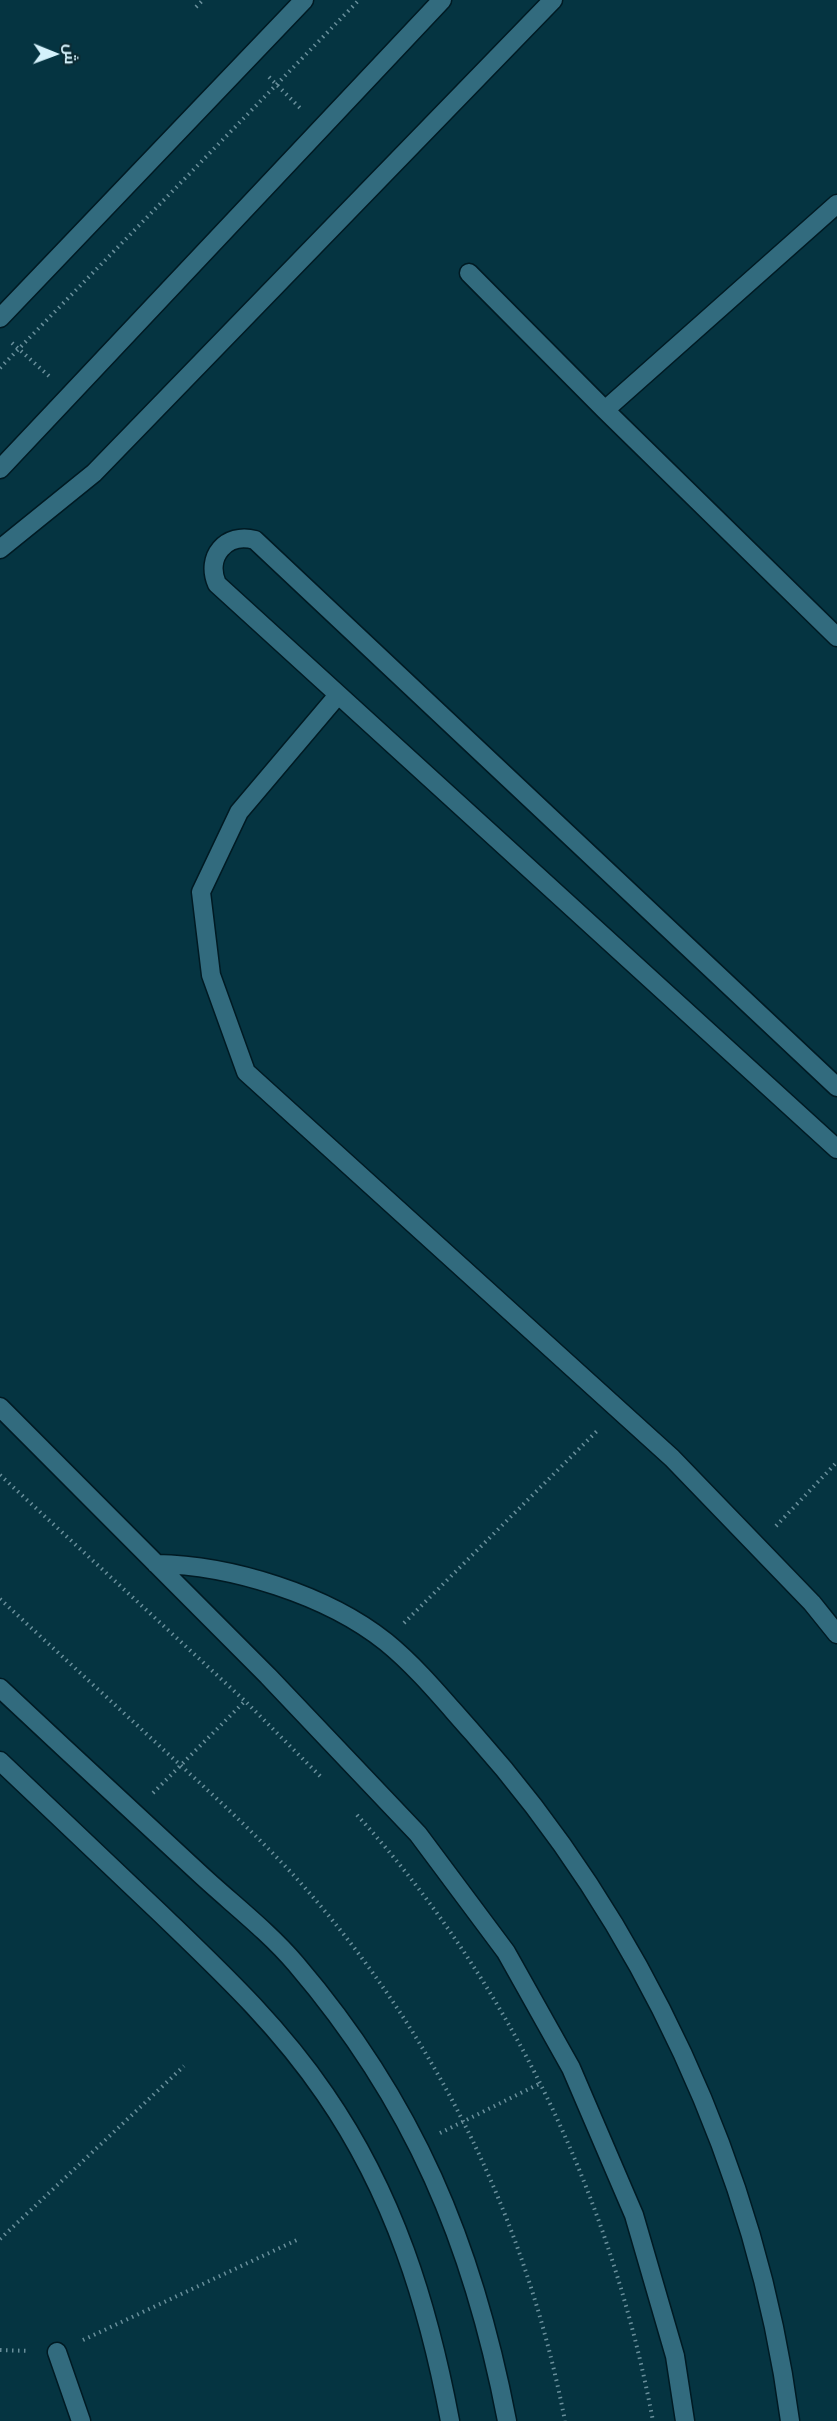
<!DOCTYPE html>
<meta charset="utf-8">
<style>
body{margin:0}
#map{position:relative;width:837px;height:2421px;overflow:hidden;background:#053441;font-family:Literata,Cairo,serif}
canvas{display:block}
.north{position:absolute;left:24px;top:24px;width:60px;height:60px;-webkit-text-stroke:4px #0a2932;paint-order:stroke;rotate:91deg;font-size:16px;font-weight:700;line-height:24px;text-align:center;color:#d4f1fb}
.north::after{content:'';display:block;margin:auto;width:21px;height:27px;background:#d4f1fb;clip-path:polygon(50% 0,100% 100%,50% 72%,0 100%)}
</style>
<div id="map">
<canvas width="837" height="2421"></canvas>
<div class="north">ش</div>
</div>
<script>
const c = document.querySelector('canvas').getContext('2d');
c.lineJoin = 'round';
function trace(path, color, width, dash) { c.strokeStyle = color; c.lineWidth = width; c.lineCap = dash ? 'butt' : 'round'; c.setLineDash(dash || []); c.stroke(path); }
const minor = new Path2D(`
 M469,273L605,410L837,637
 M0,318L304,0
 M605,410L837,204
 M0,469L442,0
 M0,549L94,473L553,0
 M338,695L239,812L201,892L211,975L246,1072L672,1458L812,1603L837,1634
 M837,1087L255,540C226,532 205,557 217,584L837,1149
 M0,1407L268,1676L418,1834L506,1952L571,2068L634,2215L675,2356L685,2421
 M156,1564C231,1565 327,1595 386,1642C418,1668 446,1703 473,1733C642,1922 757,2169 790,2421
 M0,1688C66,1750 132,1811 199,1873C230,1902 268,1931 296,1964C414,2102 473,2244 507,2421
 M0,1761C54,1812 107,1863 161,1914C221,1972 277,2024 325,2094C394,2194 428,2304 450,2421
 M57,2352L81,2421`);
trace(minor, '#001a23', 21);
trace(new Path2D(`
 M196,7L203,0
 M269,77L302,110
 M12,343L49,376
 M0,368L359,0
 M0,1475L245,1701L321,1777
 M776,1526L837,1462
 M0,1599C55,1650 111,1701 166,1752C211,1793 257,1835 298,1880C436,2034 526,2219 565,2421
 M404,1623L599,1429
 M153,1793L245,1701
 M357,1815C511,1984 611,2197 653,2421
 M440,2133L541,2083
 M0,2239L184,2066
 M83,2340L299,2239
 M0,2350L30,2351`), '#698f9b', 4, [1.5, 4.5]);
trace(minor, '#326b7e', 18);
</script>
